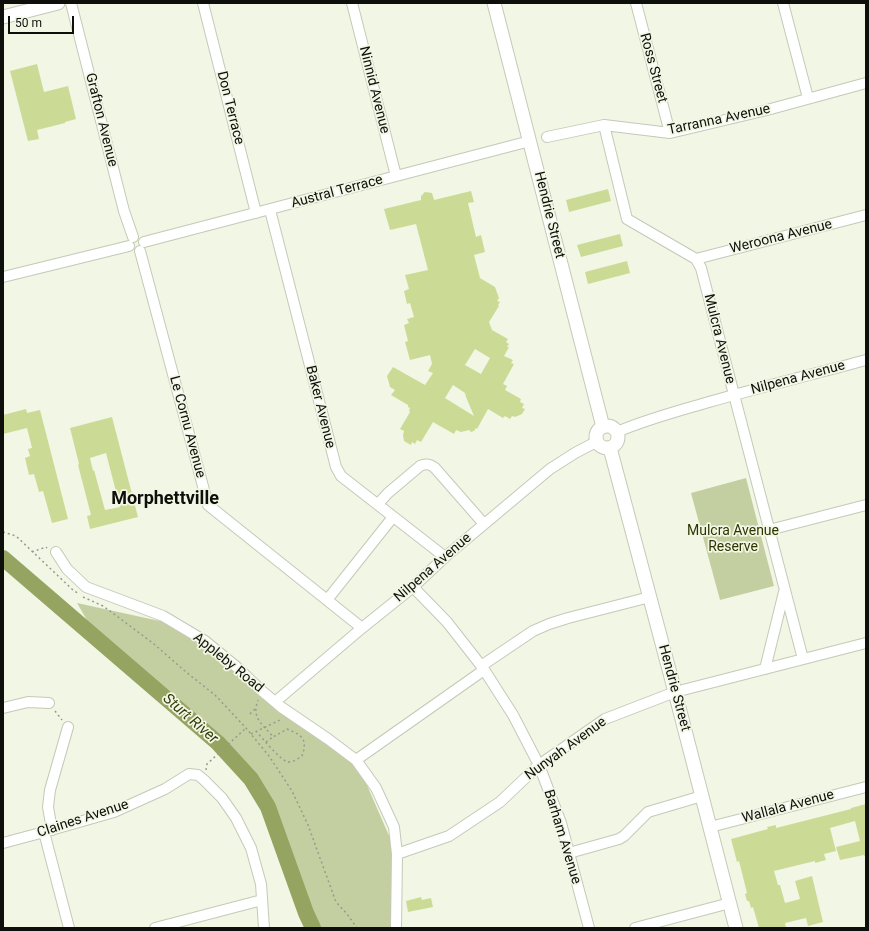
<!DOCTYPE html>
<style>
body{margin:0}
#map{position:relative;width:869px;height:931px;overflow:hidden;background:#f2f6e5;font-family:Roboto,sans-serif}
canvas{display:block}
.frame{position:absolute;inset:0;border:4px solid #0e0f0a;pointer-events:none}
.scale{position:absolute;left:8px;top:16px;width:66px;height:18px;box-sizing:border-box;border:2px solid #0e0f0a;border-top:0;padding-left:5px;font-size:12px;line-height:14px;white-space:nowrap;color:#0e0f0a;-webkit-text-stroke:3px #f2f6e5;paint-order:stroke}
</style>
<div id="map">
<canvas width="869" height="931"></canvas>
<div class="frame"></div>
<div class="scale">50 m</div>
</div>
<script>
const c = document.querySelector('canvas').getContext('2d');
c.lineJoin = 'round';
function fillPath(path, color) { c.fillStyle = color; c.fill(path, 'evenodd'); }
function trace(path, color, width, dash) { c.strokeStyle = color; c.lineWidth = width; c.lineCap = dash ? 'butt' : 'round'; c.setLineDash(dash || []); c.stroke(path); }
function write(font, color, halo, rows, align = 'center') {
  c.font = font + ' Roboto,sans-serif'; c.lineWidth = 3.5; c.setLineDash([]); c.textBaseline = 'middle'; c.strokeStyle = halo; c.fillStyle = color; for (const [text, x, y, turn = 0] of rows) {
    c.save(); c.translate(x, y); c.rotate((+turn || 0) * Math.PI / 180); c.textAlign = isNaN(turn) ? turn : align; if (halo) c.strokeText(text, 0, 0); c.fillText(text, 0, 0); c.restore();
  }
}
fillPath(new Path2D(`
 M746,478L774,586L720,600L691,493Z
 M77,603L178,625L356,760L397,854L399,928H313L306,913L268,807L251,779L218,743L99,641Z`), '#c4cfa1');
trace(new Path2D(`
 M3,558L218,743L251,779L268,807L306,913L313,928`), '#95a461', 16);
fillPath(new Path2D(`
 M37,64L44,92L68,86L76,119L65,122V123L37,130L39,139L28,141L10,71Z
 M608,189L611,201L569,212L566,200Z
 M471,191L474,202L468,203L476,237L481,235L485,252L474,255L480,278L495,287L499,298L497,301L500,302L498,305L499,306L489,322L492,330L508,339L506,342L509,344L507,347H509L504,356L513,360L511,363L514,364L503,384L507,386L505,390L521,399L520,402L524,404L522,408L525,409L522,414L515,417L512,416L510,419L505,416L503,418L488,409L477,429L476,428L474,431L471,432L469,430L461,432L456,430L454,434L433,422L421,442L417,440L415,444L412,442L411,445L404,441L403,435L404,431L400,429L410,412L409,411L410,408L408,407V405L391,395L395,390L390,387L387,376L393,367L425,385L433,373L428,371L432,364L430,355L410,360L405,342L408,341L404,325L409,323L407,319L414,317L410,303L407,304L404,291L409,289L405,275L428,270L416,224L390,230L384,209L421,200V196L425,192L432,193L434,200ZM475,349L490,358L481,374L465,365ZM453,385L465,393L466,397L474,416L445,398Z
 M620,234L623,246L581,257L577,245Z
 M627,261L630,273L588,284L585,272Z
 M26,409L27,413L40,410L68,519L52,523L43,491L39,492L34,474L29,475L25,458L30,456L28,449L32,448L27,428L3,434V415Z
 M112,417L138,517L90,529L87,516L91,515L78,465L79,464L70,428ZM106,453L120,507L105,510L94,470L93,471L90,458Z
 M866,804V855L864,856V855L840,860L836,847L860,841L855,821L830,828L836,851L824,854L826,860L815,863V861L774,871L778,885H780L785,903L800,899L795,881L812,876L823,922L808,926L806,918L785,923L786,928H759L753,907L751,908L749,901H747L745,894L747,893L739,861L737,862L731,839L768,829L767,827L776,825V828L851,809V808Z
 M421,897L422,900L431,898L433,907L408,912L406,901Z`), '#cbdb96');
const minor = new Path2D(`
 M71,3L124,211L133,237
 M203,3L256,213
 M352,3L396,176
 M636,3L670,133
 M783,3L808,98
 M604,125L627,219L696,259L701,268L803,659
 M547,137L604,125L670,133L767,110L866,83
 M270,210L336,467L341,476L445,557
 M144,242L530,141
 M140,251L208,505L362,628
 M696,259L866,215
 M3,277L129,246
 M617,432C647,419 678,411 709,402C761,387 814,374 866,360
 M378,504L388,493L420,466C426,463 430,464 435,468L484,524
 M769,530L866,505
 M56,552L67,569L86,587L163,616L205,641L239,669L262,691L281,707L328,739L356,760L376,788L394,827L397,854L396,928
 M413,587L447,622L483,668L513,715L539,765L561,823L589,928
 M327,600L393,517
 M481,666L533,631L549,624L568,618L650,597
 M765,669L784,592
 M275,702L362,628L413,587L445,557L550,469L575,453L596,442
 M3,708L28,702L49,703
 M356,760L484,670
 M710,827L866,787
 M52,830L48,807L50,790L68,727
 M44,832L69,928
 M3,843L44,832L114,812L165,789L189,774L198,775L204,780L222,798L236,818L251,848L261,884L264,928
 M569,853L619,839L624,836L648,812L702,796
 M397,854L449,836L500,802L539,765L605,719L675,692L866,643
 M155,928L262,900
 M635,928L730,903`);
const tertiary = new Path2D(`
 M494,3L603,427
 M3,17L58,3
 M596 437a11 11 0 1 1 22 0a11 11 0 1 1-22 0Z
 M610,448L675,692L736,928`);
trace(minor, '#c4c9b8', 12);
trace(tertiary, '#c4c9b8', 15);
trace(new Path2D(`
 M3,532L16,536L74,591L78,593
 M32,552L46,547L47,548
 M83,597L103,606L118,617L154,644L186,672L215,695L246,728L269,756L292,791L308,825L336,902L347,914L357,928
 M55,711L62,720
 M250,714L255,709
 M256,731C262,738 281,761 288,762C293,762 298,759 302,756C308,739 302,735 287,729L273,737C263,724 251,719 258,700
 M251,734L282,719
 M266,742L273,737
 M206,770L207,764L246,728`), '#979a8e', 1.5, [2, 3]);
trace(minor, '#fff', 10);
trace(tertiary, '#fff', 13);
write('14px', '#0e0f0a', '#f2f6e5', [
 ["Ross Street",653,68,75],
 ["Ninnid Avenue",374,90,76],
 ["Don Terrace",230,108,76],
 ["Grafton Avenue",101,120,76],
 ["Tarranna Avenue",719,120,-12],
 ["Austral Terrace",337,192,-15],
 ["Hendrie Street",549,215,76],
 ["Weroona Avenue",781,237,-14],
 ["Mulcra Avenue",719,339,76],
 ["Nilpena Avenue",798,378,-15],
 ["Baker Avenue",320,407,76],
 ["Le Cornu Avenue",187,427,75],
 ["Nilpena Avenue",433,568,-41],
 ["Appleby Road",228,663,39],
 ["Hendrie Street",674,688,75],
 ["Nunyah Avenue",566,749,-36],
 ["Wallala Avenue",788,807,-15],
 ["Claines Avenue",83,819,-18],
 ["Barham Avenue",562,837,73]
]);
write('14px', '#2d3601', '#f2f6e5', [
 ["Mulcra Avenue",733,531],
 ["Reserve",733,547]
]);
write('italic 15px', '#333c07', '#f2f6e5', [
 ["Sturt River",190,719,41]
]);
write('bold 18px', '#0e0f0a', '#f2f6e5', [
 ["Morphettville",165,499]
]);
</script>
